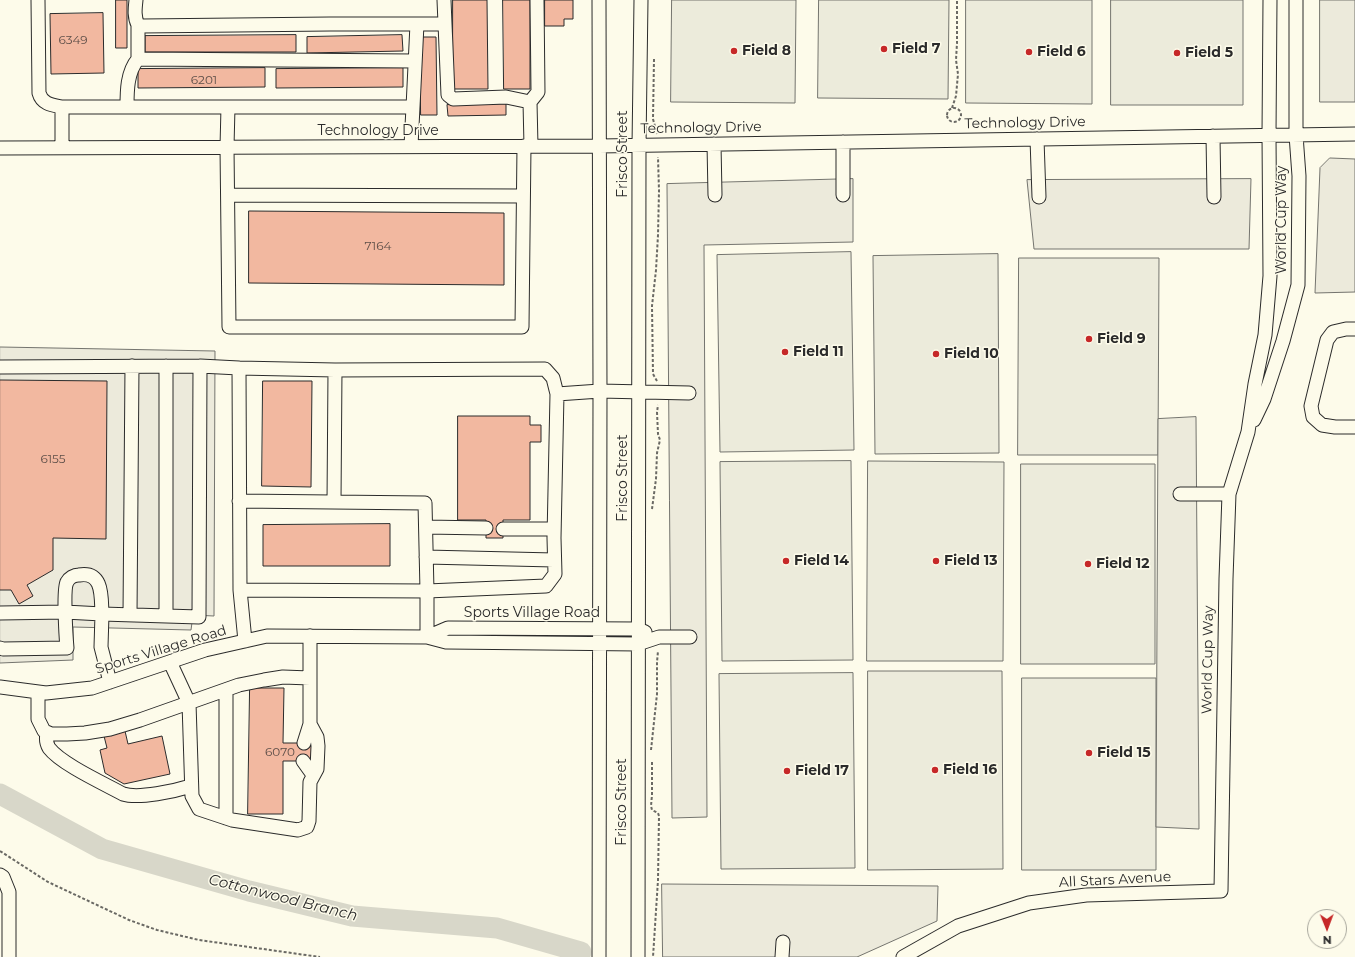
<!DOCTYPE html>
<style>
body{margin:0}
#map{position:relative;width:1355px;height:957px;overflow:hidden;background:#fdfbea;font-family:Montserrat,sans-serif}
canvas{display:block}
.north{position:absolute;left:1307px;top:909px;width:40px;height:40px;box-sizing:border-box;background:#fdfbea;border:1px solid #a9a89e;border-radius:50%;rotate:179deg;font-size:11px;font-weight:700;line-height:16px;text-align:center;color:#2b2b2b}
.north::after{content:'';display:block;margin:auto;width:14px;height:18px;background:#c62828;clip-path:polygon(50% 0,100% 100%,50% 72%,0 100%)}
</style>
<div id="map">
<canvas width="1355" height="957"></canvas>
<div class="north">N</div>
</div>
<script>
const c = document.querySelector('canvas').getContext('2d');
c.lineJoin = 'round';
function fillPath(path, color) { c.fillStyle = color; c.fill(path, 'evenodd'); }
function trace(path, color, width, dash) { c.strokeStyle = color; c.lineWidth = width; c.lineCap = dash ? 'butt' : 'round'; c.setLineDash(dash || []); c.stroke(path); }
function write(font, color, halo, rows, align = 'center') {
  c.font = font + ' Montserrat,sans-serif'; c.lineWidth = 3; c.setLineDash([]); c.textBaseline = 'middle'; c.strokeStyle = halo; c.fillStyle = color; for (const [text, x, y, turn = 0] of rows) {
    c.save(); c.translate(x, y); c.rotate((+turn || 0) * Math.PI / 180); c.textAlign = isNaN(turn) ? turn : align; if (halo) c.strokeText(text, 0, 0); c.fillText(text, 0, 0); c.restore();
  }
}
const green = new Path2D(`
 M672,0H796L795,103L671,102Z
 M819,0H949L948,99L818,98Z
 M966,0H1092V104L966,103Z
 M1111,0H1243V105H1111Z
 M851,252L854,450L720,452L717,255Z
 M998,254L999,453L875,454L873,256Z
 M1019,258H1159L1158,455H1018Z
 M851,461L853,660L722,661L720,462Z
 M868,461L1004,462L1003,661H867Z
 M1021,464H1155V664H1021Z
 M868,671H1002L1003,869L868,870Z
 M853,673L855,868L721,869L719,674Z
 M1022,678H1156V870H1022Z`);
fillPath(green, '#ecebdb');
trace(green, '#74746e', 1);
const parking = new Path2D(`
 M1320,0H1355V102H1320Z
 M1330,158L1355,159V292L1315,293L1320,168Z
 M853,179V242L704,245L707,817L672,818L667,184Z
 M1251,179L1249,249H1034L1027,180Z
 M0,347L215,351L214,616L193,615L191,630L73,627V660L0,663Z
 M1196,417L1199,829L1156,827L1158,419Z
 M662,884L938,886L937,921L857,957H663Z`);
fillPath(parking, '#eceadb');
trace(parking, '#74746e', 1);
trace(new Path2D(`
 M0,794L102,849L249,891L352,916L497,928L581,952`), '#d8d7c9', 21);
const building = new Path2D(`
 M116,0H127V48H116Z
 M453,0H487L488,89H453Z
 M503,0H530V89H504Z
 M545,0H573V19H564V26H545Z
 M103,13L104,73L51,74L50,14Z
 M296,35V52H145V36Z
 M402,35L403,51L307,53V37Z
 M420,37H436L437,115H421Z
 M265,68V87L138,88V69Z
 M403,68V87L276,88V69Z
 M506,104V115L448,116L447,105Z
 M249,211L504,213V285L249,283Z
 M0,380L107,381L106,539L53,538V570L27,585L33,596L19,604L11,590H0Z
 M263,381H312L311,487L262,486Z
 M458,416H530V425H541V442H530V520H503V538H486V520H458Z
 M390,524V566H263V525Z
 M250,688H284L283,743H312V761H283V814H248Z
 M125,731L128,744L162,736L170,774L124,784L105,773L100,750L107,748L104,736Z`);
fillPath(building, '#f2b8a0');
trace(building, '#2b2b2b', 1);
const minor = new Path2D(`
 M38,0L39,93C42,104 52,105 62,107
 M136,0C135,9 134,17 138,25L142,26L330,24H445
 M444,0L448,95L453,99L506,97L530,102
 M138,59V25
 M127,107C127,91 127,72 138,59L415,61
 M228,107L227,147L229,327H522L524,146
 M413,107L417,24
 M1213,136L1214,197
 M1037,139L1039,197
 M843,142V195
 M714,144L715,195
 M531,146L530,102L538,92L537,0
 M0,148L599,146L1355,134
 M62,148V107H413L411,146
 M228,195L523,196
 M1355,329H1346L1333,332L1327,340L1311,406L1313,417L1322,425L1335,427H1355
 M166,366V616
 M200,366L239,368L240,590L245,641
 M0,367L200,366L199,617L102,614L101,647L110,682
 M239,368L335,370L334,502
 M335,370L545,369L553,378L557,394L600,391L689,393
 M1254,420L1264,399L1283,341L1298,285L1299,176L1296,135V0
 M1180,494H1229
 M239,501L425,503L427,591L546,586L555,574L554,538L557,394
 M426,527L486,528
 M503,529H554
 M426,557L554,560
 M240,590L427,591V637
 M0,613L65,612L102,614C101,598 104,571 79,575C74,575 69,578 67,582C63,589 66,637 67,648L3,649L0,648
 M130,615L132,366
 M427,637L448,628L638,629L645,632
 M170,662L189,703L192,796L199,809L232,820L298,830L307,827L309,821L310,782L317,769L318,746L317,737L310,724V636
 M0,687L46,693L92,688L205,650L267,636L427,637L446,642L638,644L659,637H690
 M226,690V818
 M38,692V719L44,731L51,734H67L85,733L110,729L140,720L239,685L264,680L283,677L310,678
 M47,733C46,738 46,743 49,748C61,764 105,784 123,794C139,799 175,791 191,786
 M304,743L310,724
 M303,761L313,775
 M0,875L3,877L9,892V957
 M599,957L600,391L599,0
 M638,957L639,146L641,0
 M782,957L783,942
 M903,957L958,926L1029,903L1086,895L1221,891L1226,579L1229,494L1248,432L1255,384L1265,335L1270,276L1269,135L1270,0`);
trace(minor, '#2b2b2b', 15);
trace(new Path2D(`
 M654,59L653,119L657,134
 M952,108L956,96L958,74L956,60L957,43V0
 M947 115a7 7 0 1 1 14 0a7 7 0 1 1-14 0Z
 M657,381L653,374L652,306L656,270L658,235L659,191L658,157
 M652,509L656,479L657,453L660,440L658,434L657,412L658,405
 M651,750L657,694V662L658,651
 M652,762V795L651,806L652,810L658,813L659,816L658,880L653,957
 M0,851L48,882L129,920L157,930L199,940L320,957`), '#6a6964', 2, [3, 2]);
trace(minor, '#fdfbea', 13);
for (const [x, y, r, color] of [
 [884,49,4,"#c62828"],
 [734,51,4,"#c62828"],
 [1029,52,4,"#c62828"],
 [1177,53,4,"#c62828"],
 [1089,339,4,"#c62828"],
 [785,352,4,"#c62828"],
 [936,354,4,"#c62828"],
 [786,561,4,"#c62828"],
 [936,561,4,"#c62828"],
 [1088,564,4,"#c62828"],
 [1089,753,4,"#c62828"],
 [935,770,4,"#c62828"],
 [787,771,4,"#c62828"]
]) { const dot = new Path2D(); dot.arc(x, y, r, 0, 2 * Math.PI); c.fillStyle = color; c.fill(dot); trace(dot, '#fdfbea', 1.5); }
write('12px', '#5d4e48', null, [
 ["6349",73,40],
 ["6201",204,80],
 ["7164",378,246],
 ["6155",53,459],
 ["6070",280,752]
]);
write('bold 14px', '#2b2b2b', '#fdfbea', [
 ["Field 7",892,49],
 ["Field 8",742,51],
 ["Field 6",1037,52],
 ["Field 5",1185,53],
 ["Field 9",1097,339],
 ["Field 11",793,352],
 ["Field 10",944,354],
 ["Field 14",794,561],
 ["Field 13",944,561],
 ["Field 12",1096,564],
 ["Field 15",1097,753],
 ["Field 16",943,770],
 ["Field 17",795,771]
], 'left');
write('14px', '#2b2b2b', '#fdfbea', [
 ["Technology Drive",1025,123,-1],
 ["Technology Drive",701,128,-1],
 ["Technology Drive",378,131],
 ["Frisco Street",623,154,-90],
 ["World Cup Way",1282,220,-90],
 ["Frisco Street",623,478,-90],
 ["Sports Village Road",532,613],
 ["Sports Village Road",161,650,-17],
 ["World Cup Way",1208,660,-89],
 ["Frisco Street",622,802,-90],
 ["All Stars Avenue",1115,880,-3]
]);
write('italic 15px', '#2b2b2b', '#fdfbea', [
 ["Cottonwood Branch",283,898,14]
]);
</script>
